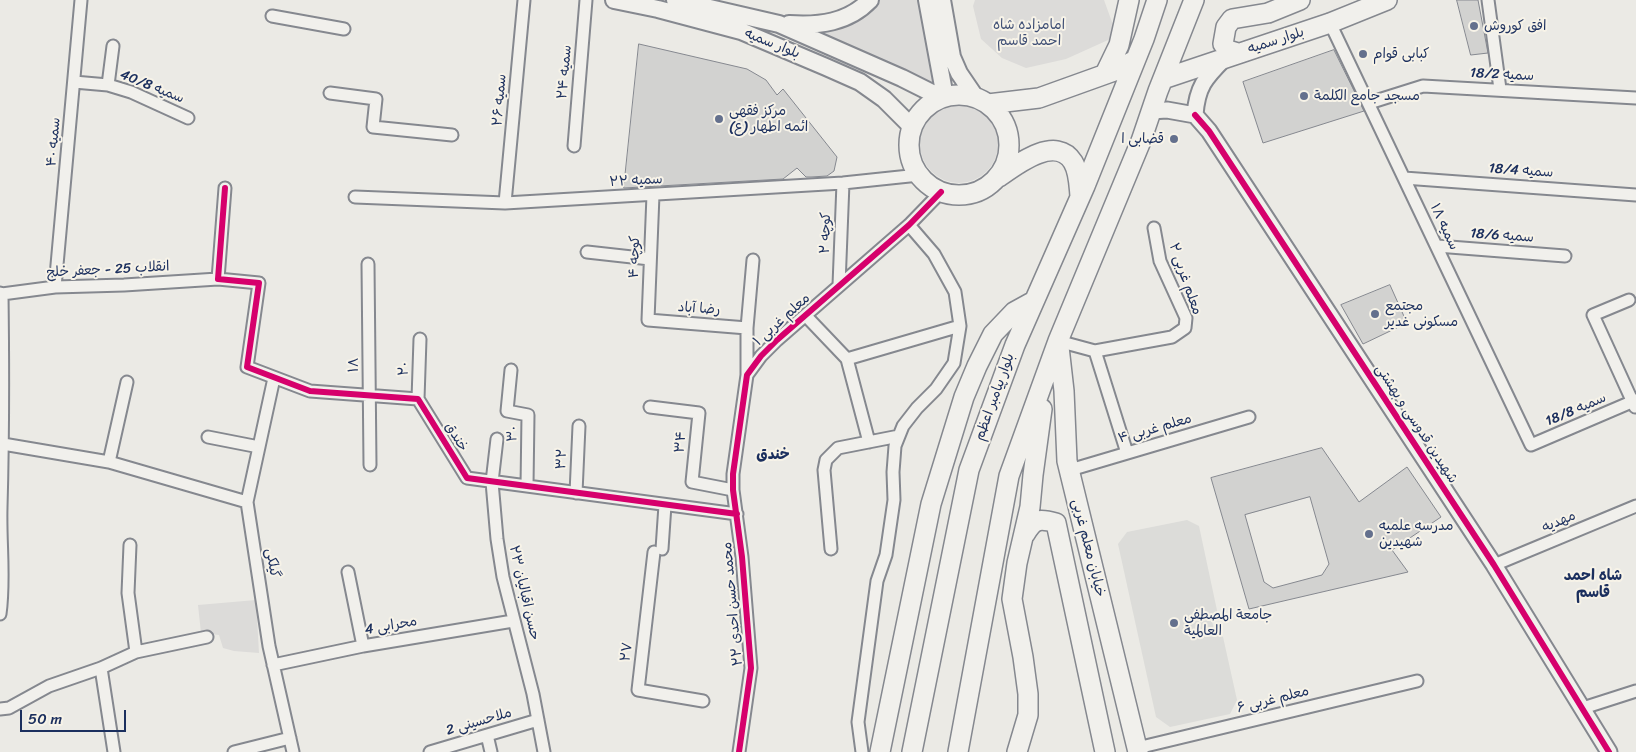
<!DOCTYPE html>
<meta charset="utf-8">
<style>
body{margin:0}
#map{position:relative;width:1636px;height:752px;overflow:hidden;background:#ebeae5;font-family:Sriracha,sans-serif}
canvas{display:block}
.scale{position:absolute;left:20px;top:710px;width:106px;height:22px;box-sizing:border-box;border:2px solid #1b2f5e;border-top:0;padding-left:6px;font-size:15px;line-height:18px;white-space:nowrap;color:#1b2f5e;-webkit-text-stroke:4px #f7f3e8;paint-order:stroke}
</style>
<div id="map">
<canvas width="1636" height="752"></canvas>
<div class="scale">50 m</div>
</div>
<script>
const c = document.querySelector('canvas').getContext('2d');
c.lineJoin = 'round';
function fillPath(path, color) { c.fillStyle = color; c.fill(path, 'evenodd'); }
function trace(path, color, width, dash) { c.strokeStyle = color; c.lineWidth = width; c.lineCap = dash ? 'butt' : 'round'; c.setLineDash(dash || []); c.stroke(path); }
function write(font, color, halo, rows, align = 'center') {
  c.font = font + ' Sriracha,"Playpen Sans Arabic",sans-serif'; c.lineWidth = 4; c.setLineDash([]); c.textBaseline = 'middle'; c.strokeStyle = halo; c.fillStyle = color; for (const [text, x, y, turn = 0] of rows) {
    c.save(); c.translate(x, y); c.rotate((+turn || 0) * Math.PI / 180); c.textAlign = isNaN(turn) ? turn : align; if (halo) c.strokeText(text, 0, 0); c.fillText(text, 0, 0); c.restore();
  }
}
fillPath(new Path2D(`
 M1187,520L1199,526L1218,615L1211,616L1214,630L1223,637L1237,700L1230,714L1170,727L1156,717L1118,544L1127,532Z`), '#dcdcd9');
fillPath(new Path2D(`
 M870,0H926L943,97L779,24L810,25Z
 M975,0H1104L1117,36L1066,59L1026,68L1002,58L981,39L973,6Z
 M920 144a39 39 0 1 1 78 0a39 39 0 1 1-78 0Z
 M256,600L259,653L234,651L223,648L219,635L201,633L198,605Z`), '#dcdbd9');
const building = new Path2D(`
 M1457,0H1478L1488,53L1471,55Z
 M639,44L747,69L766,80L777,95L783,89L837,157L834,171L827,176L811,177H806L797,168L783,179L624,188Z
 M1334,50L1364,111L1263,143L1243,82Z
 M1390,285L1407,323L1363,344L1341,305Z
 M1322,448L1359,502L1407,467L1441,517L1392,550L1408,572L1249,609L1211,478ZM1310,497L1329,564L1322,575L1273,588L1264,582L1245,515Z`);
fillPath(building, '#d2d2d0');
trace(building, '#85888f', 1);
const minor = new Path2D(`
 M1488,0L1500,89
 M272,16L344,29
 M1330,23L1531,445L1636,400
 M74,82L108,85L131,92L188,118
 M108,85L113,46
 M330,93L376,99L373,127L452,135
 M1369,103L1423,86L1636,98
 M574,146L586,0
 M1404,178L1636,195
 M225,188L218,279L259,283L247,367L310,391L418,399L467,478L737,514
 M653,195L648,320L747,328
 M355,197L505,203L843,183L919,175
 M505,203L524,0
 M1437,246L1565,256
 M587,252L650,259
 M368,264L370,465
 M839,285L843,183
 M55,287L81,0
 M0,293L2,294L55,287L124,285L218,279
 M1629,300L1593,315L1635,407
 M806,316L847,359L869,442
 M1058,341L1095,351L1172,337L1185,328L1186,318L1160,261L1154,228
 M1095,351L1127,453
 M847,359L960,326
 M511,370L507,411L528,415L527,486
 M747,375V328L753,260
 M274,378L247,502L269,646L293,752
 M418,399L420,339
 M650,407L699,413L692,482L733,490
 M208,437L259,447
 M497,439L492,482L497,539L503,577L533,694L544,752
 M3,444L109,462L247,502
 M109,462L127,382
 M1070,470L1249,417
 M576,493L579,426
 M130,545L128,593L136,652
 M662,549L665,505
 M831,549L824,470L826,460L838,448L899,436
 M654,552L638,690L703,701
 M1494,565L1636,506
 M348,572L363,646
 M0,614C5,579 0,544 1,508C3,437 3,366 2,294
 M273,665L363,646L513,621
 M101,668L114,752
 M1583,708L1636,691
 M0,709L9,708L49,686L101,668L136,652L207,637
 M487,735L491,752
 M1137,748L1417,681
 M234,752L290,738
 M430,752L538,720
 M739,752L751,668L742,557L733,490V474L747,375L761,356L777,340L909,225L941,192
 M862,752L858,722L877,581L886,555L894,500L893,472L895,446L903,426L917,408L936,389L954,363L960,326L955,292L934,254L909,225`);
const tertiary = new Path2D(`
 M1151,111L1167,110L1195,115
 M1195,115L1209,131L1494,565L1609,752
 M1195,115C1197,87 1205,78 1224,59`);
const secondary = new Path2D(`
 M614,0L658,9L741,31L826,67L860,82L884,99L912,127
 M675,0L779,24L902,78L942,98
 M927,0L945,97
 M942,0L952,57L959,73L976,98
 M789,24C819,26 848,23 870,0`);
const primary = new Path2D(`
 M1238,53L1228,50L1223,44L1226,27L1232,19L1268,13L1300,0
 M1105,74L1119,45L1129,0
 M1163,79L1330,23L1387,0
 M909 145a50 50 0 1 1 100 0a50 50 0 1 1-100 0Z
 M988,104L1039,98L1117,70L1135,60
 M999,177C1016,165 1056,134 1073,162C1079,172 1079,185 1080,196
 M1059,347L1064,391L1067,461L1138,752
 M1025,534C1034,519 1039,518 1056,523L1105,752
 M880,752L931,504L964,397L977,366L993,334L1014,312L1034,301
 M912,752L969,470L1015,345L1085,186L1144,39L1157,0
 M958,752L1009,476L1058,341L1141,141L1158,91L1194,0
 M1017,752L1028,715V694L1023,657L1012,599L1017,563L1030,507L1033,475L1042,409`);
trace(minor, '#85888f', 15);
trace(tertiary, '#85888f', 19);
trace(secondary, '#85888f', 20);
trace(primary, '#85888f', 22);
trace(minor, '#f1f0ec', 11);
trace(tertiary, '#f1f0ec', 15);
trace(secondary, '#f1f0ec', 16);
trace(primary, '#f1f0ec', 19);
trace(new Path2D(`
 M1195,115L1209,131L1494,565L1609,752
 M225,188L218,279L259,283L247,367L310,391L418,399L467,478L737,514
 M739,752L751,668L742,557L733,490V474L747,375L761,356L777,340L909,225L941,192`), '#d6006c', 6);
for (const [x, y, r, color] of [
 [1474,26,5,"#64708d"],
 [1363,54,5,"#64708d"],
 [1304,96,5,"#64708d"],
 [719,119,5,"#64708d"],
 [1174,139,5,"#64708d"],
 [1375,314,5,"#64708d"],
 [1369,534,5,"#64708d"],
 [1174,623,5,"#64708d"]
]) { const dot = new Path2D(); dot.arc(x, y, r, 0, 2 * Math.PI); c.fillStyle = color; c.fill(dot); trace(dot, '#f7f3e8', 2); }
write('14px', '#3f4f75', '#f7f3e8', [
 ["امامزاده شاه",1029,25],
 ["احمد قاسم",1029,41]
]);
write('14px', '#1b2f5e', '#f7f3e8', [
 ["افق کوروش",1484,26],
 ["کبابی قوام",1373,54],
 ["مسجد جامع الکلمة",1314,96],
 ["مرکز فقهی",729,111],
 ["ائمه اطهار (ع)",729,127],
 ["قضابی ا",1164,139,"right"],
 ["مجتمع",1385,306],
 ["مسکونی غدیر",1385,322],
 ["مدرسه علمیه",1379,526],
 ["شهیدین",1379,542],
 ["جامعة المصطفی",1184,615],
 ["العالمیة",1184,631]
], 'left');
write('14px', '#1b2f5e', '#f7f3e8', [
 ["بلوار سمیه",1276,41,-18],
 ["بلوار سمیه",772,44,22],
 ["سمیه ۲۴",565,72,-85],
 ["سمیه 18/2",1502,75,3],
 ["سمیه 40/8",152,87,22],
 ["سمیه ۲۶",500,100,-85],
 ["سمیه ۴۰",54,142,-85],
 ["سمیه 18/4",1521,171,4],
 ["سمیه ۲۲",636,181,-3],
 ["سمیه ۱۸",1444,227,65],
 ["کوچه ۲",826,233,-88],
 ["سمیه 18/6",1502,236,4],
 ["کوچه ۴",635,257,-88],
 ["انقلاب 25 - جعفر خلج",108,270,-3],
 ["معلم غربی ۲",1185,279,71],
 ["رضا آباد",699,309,4],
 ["معلم غربی ۱",782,320,-42],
 ["۱۸",354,365,-90],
 ["۲۰",404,369,-89],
 ["بلوار پیامبر اعظم",995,397,-70],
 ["سمیه 18/8",1576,410,-23],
 ["شهیدین قدوسی و بهشتی",1416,424,57],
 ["معلم غربی ۴",1155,429,-16],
 ["۳۰",513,434,-89],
 ["خندق",456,437,59],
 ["۳۴",681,442,-85],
 ["۳۲",562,459,-87],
 ["مهدیه",1559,522,-23],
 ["خیابان معلم غربی",1088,548,76],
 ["گیلکی",272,563,81],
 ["۲۳ حسن اقبالیان",524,593,77],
 ["۲۲ محمد حسن احدی",733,604,-95],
 ["محرابی 4",391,626,-10],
 ["۲۷",627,652,-83],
 ["معلم غربی ۶",1273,700,-14],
 ["ملاحسینی 2",479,722,-16]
]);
write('bold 15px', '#1b2f5e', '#f7f3e8', [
 ["خندق",773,455],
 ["شاه احمد",1593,576],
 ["قاسم",1593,593]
]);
</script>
